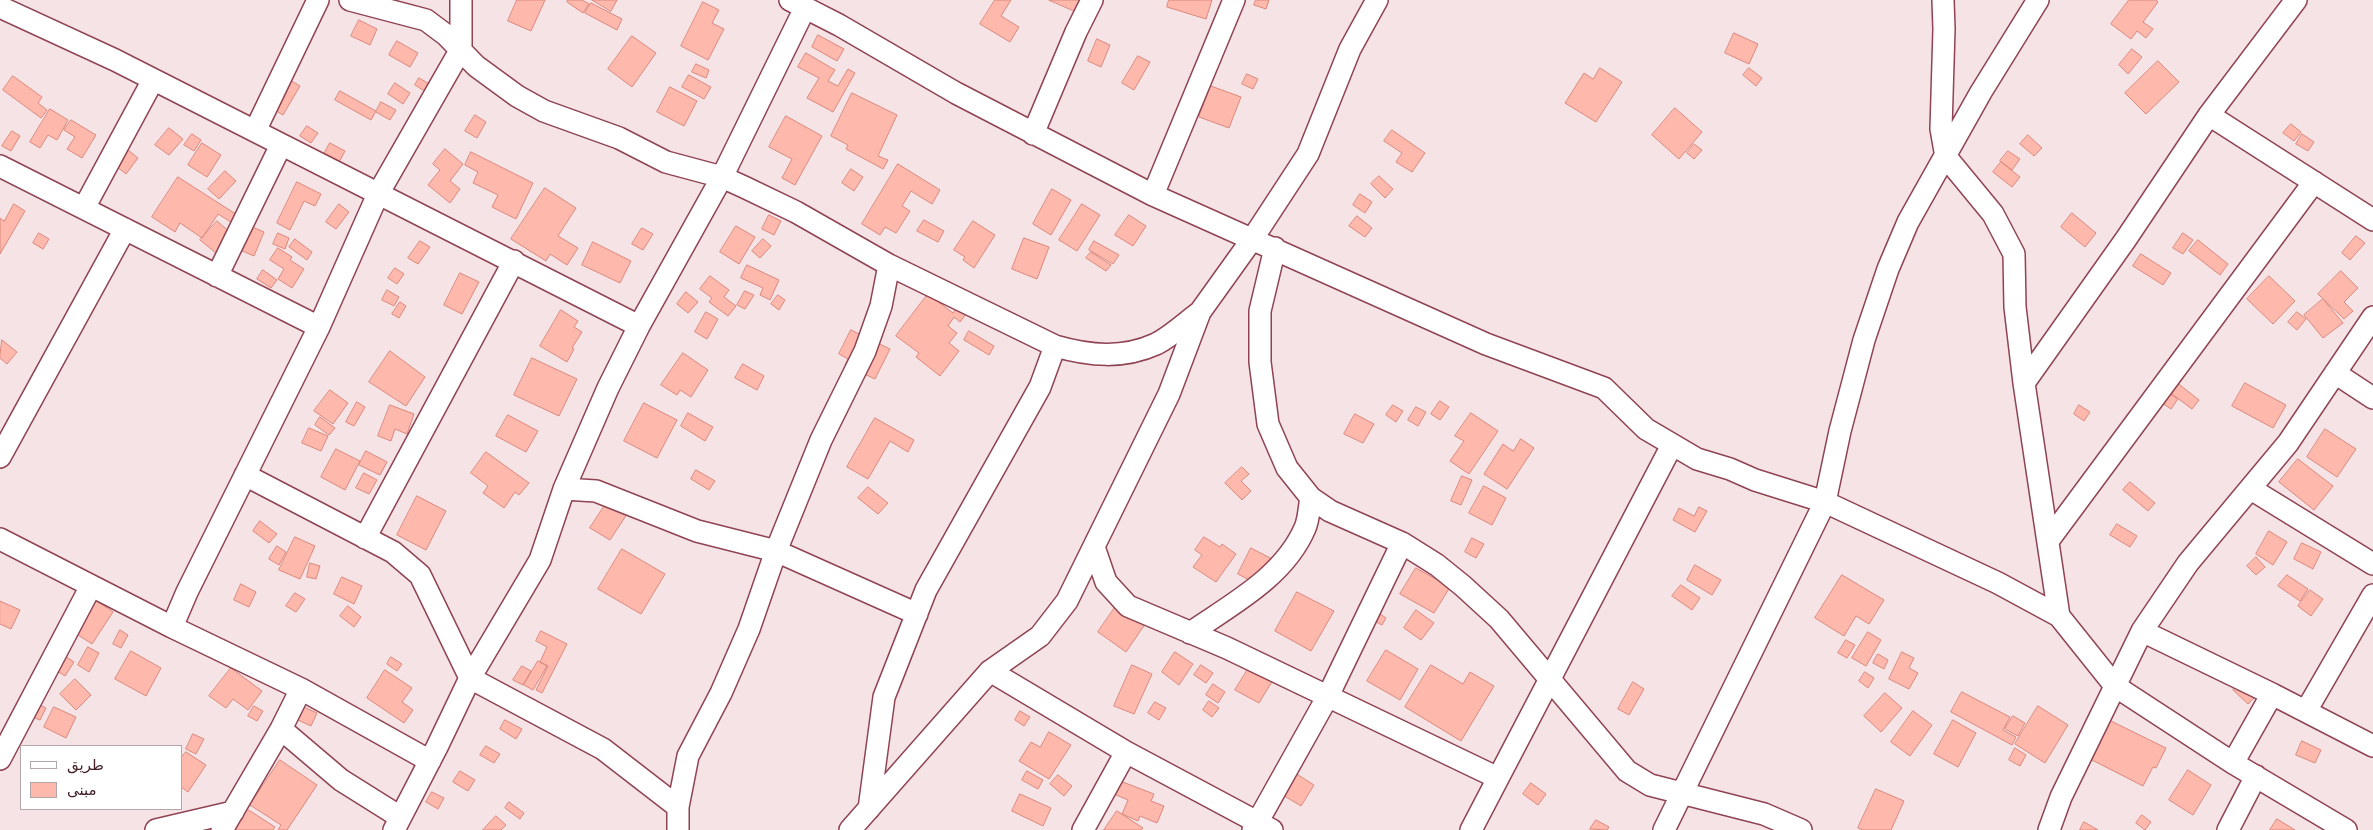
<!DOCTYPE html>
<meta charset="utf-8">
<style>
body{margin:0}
#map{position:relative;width:2373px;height:830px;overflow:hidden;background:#f6e3e6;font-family:"DejaVu Sans",Vazirmatn,sans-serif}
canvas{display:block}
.legend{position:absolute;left:20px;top:745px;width:162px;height:65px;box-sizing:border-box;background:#fff;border:1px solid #b3a6a8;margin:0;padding:6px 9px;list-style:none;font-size:15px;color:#422026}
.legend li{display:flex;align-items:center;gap:10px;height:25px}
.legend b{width:25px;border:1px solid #b3a6a8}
</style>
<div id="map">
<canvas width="2373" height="830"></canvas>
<ul class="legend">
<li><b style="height:6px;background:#fff"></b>طريق</li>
<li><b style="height:14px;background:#ffb8ac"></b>مبنى</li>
</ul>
</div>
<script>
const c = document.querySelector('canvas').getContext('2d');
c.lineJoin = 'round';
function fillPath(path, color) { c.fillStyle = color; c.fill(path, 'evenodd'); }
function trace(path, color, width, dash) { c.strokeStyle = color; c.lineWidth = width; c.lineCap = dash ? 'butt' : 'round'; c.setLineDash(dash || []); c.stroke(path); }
const building = new Path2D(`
 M517,0H545L531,31L508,21Z
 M568,0H582L589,4L583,13L567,2Z
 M592,0H617L611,11Z
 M995,0H1011L1001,16L1019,27L1010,42L980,24Z
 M1049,0H1082L1077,12Z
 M1169,0H1212L1206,19L1167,7Z
 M1256,0H1269L1266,9L1254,5Z
 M2129,0H2156L2158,2L2143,22L2153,29L2146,38L2137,31L2131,39L2111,24Z
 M703,2L719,10L712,23L724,29L708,60L681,46Z
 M591,3L622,19L617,30L585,13Z
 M359,20L377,29L370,45L351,36Z
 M1734,33L1758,44L1749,64L1725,53Z
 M818,35L844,49L837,61L812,47Z
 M632,36L656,53L632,87L608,69Z
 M1097,39L1110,45L1101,67L1088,61Z
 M397,41L418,53L410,67L389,55Z
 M2132,49L2142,57L2128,74L2119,65Z
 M806,53L835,70L828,81L838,86L848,69L855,73L833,112L807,98L819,78L798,67Z
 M1138,56L1150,62L1134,90L1122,83Z
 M2158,61L2179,82L2146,114L2125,93Z
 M696,64L709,70L706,78L692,72Z
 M1600,68L1622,82L1596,122L1565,103L1584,73L1593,79Z
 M1749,68L1762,78L1756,86L1743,75Z
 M1247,74L1258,79L1253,89L1242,84Z
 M689,75L711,87L704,99L682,87Z
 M13,76L42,97L38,103L47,110L41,118L3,90Z
 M419,78L431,85L426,92L415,85Z
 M290,80L300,86L283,115L273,109Z
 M395,83L410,93L403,104L388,94Z
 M1211,86L1241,97L1229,128L1199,117Z
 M670,87L697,101L684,126L657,112Z
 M340,91L376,111L371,120L335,100Z
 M852,93L897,115L878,156L888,160L883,169L846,149L848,145L831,136Z
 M381,102L396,110L390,120L376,112Z
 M1675,108L1702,132L1679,159L1652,135Z
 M50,109L68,120L57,140L48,135L40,148L30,142Z
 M475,115L486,122L477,138L465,131Z
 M786,116L822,136L795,185L782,178L792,159L769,147Z
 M71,120L96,135L82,158L67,149L75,137L64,130Z
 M2291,124L2301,132L2294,141L2283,133Z
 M307,126L318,133L311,143L300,136Z
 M169,128L183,139L169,155L155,145Z
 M1392,130L1425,153L1412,172L1396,162L1402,153L1384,141Z
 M12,131L20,136L11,151L2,146Z
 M192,134L201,140L194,151L184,145Z
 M2302,134L2314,142L2308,151L2296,144Z
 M2028,135L2042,148L2034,156L2020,144Z
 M202,143L221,155L207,177L188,165Z
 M330,143L345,151L338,164L323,156Z
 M1694,144L1702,150L1694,159L1687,153Z
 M123,146L138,158L126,174L111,162Z
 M445,149L463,164L450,181L460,189L450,203L428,185L440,170L433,164Z
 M2008,151L2020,159L2012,170L2000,161Z
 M471,152L533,183L516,219L492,207L498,195L473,183L478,172L465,165Z
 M2001,162L2020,177L2012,187L1993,172Z
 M898,164L940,190L932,204L911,191L902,206L910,211L896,233L885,227L880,235L862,224Z
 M851,169L863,177L854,191L842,183Z
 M225,171L236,181L219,199L208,189Z
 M1379,176L1393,189L1385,198L1371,184Z
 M178,177L242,218L237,226L218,214L202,238L180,223L175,232L152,217Z
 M297,182L321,194L315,206L304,201L290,230L277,223Z
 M545,188L576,208L558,236L578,248L567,265L550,254L546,261L511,239Z
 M1052,189L1071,200L1051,235L1033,224Z
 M1360,194L1372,202L1365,213L1353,205Z
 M14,204L25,211L0,254V218L4,221Z
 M339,204L349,212L336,229L326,222Z
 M1082,204L1100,215L1077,251L1059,240Z
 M2072,213L2096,233L2085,247L2061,227Z
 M769,215L781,221L774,235L762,229Z
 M1129,215L1146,226L1133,246L1115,235Z
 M1357,216L1372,228L1365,237L1349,226Z
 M924,220L944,231L938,242L917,231Z
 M217,221L233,235L216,253L200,240Z
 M973,221L995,235L974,268L963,260L965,257L954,250Z
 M250,226L264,232L254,256L240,250Z
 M736,226L755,237L739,264L720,252Z
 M642,228L653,234L643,250L632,244Z
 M39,233L49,239L43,249L33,243Z
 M278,233L289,238L285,249L273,244Z
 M2183,233L2193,240L2183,254L2173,248Z
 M2356,236L2365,243L2350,260L2342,253Z
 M1024,238L1049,247L1037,279L1012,269Z
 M295,239L312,252L307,260L289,247Z
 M763,239L771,246L760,258L752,251Z
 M2198,240L2228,264L2220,275L2189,251Z
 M420,241L430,247L418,264L408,258Z
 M1094,241L1119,255L1113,264L1089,250Z
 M593,242L631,261L620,283L582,265Z
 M278,248L292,257L290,260L304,269L292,288L278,279L284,269L270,260Z
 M1091,252L1111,265L1106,271L1086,258Z
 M2141,254L2171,273L2163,285L2133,266Z
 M747,265L779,280L770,300L760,295L763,288L741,278Z
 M395,268L404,274L397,284L388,278Z
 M263,270L277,280L271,288L257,279Z
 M2341,271L2358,288L2344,302L2353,311L2344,319L2318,294Z
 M460,273L479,282L462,314L444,305Z
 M710,276L729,290L724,297L736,306L728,316L709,302L712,298L700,289Z
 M2269,276L2295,301L2273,324L2247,299Z
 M387,290L399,297L394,306L382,300Z
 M745,291L754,295L745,309L737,305Z
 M686,292L698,302L688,313L677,304Z
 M928,294L953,313L963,300L972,306L960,322L954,317L948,326L957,333L949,343L959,351L940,376L916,357L919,353L896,336Z
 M778,295L785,300L779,310L771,304Z
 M2323,299L2343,323L2323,338L2304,315Z
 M400,302L406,306L399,318L392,314Z
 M561,310L578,321L574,327L582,332L572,348L574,349L567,362L540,346Z
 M706,312L718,319L707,339L695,332Z
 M2297,312L2306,319L2297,330L2288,322Z
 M851,330L890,349L875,379L845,365L848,359L839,354Z
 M969,331L994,346L989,355L964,340Z
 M2,340L17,352L7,364L0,358Z
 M390,351L425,377L406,406L369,382Z
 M683,353L708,370L691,397L680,390L677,395L661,385Z
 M532,358L577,379L559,416L514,395Z
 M743,364L764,376L757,390L735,378Z
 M2176,382L2199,400L2192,409L2168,391Z
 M2245,383L2286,405L2273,428L2232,406Z
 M330,390L348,403L333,424L314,411Z
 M2169,393L2178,399L2171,409L2162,403Z
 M1440,401L1449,407L1440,420L1431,414Z
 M357,402L365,407L354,426L346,422Z
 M644,403L677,420L657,458L624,441Z
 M390,405L414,414L407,434L395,429L391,441L378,436Z
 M1393,405L1403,411L1396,422L1386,415Z
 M2079,405L2090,412L2084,421L2074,414Z
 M1416,407L1426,412L1418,426L1408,420Z
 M688,413L713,427L705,441L681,426Z
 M1471,413L1498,431L1469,474L1450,461L1464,441L1455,436Z
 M1355,414L1374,424L1363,443L1344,434Z
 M508,415L538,431L526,452L496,436Z
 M320,417L335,428L329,435L315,425Z
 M875,418L914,440L908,452L890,441L868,479L847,467Z
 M309,428L328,436L321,451L302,443Z
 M2325,429L2356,449L2337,477L2307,457Z
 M1521,439L1534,448L1507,489L1484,474L1503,444L1513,451Z
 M336,449L360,461L345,490L321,477Z
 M366,451L387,462L380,475L359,465Z
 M486,452L529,483L519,495L515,492L504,508L483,493L488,486L471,473Z
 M2298,459L2333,486L2314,510L2279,482Z
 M1242,467L1249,474L1241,481L1251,491L1242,500L1225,483Z
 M696,470L715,481L709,490L691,479Z
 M364,473L377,480L369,494L356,488Z
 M1462,476L1472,480L1461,505L1451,501Z
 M2130,482L2155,503L2148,511L2123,490Z
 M1484,486L1506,498L1492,525L1469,513Z
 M868,487L888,503L878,514L858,498Z
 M417,496L446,511L426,550L397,535Z
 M611,496L631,508L610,540L590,528Z
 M1699,507L1707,511L1695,532L1673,520L1679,508L1694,516Z
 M260,521L277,534L269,543L253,531Z
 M2117,524L2137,536L2130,547L2110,535Z
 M2269,531L2287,542L2273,565L2256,554Z
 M295,537L315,546L300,579L279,570Z
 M1204,537L1220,547L1222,544L1236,554L1216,582L1193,567L1202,555L1195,550Z
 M1472,538L1484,544L1476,558L1465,552Z
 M2302,543L2321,552L2313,569L2294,559Z
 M277,546L286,552L279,565L269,559Z
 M1251,548L1274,560L1260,586L1238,574Z
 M622,549L665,574L641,614L598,589Z
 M2256,557L2265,567L2256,575L2247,566Z
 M310,563L320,566L316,579L307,577Z
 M1695,565L1721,580L1712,595L1687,580Z
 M1416,568L1450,587L1434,613L1400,594Z
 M1842,575L1884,600L1869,624L1856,616L1844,636L1815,618Z
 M2287,575L2308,589L2300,601L2278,586Z
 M342,577L362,586L354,604L334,594Z
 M241,584L256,592L249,607L234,600Z
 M1681,585L1700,598L1692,610L1672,596Z
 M2310,590L2323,599L2311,616L2298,606Z
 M1297,592L1334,611L1311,651L1275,631Z
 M295,593L305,599L296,612L286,606Z
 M93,598L113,612L92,644L72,631Z
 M0,601L20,610L11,629L0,624Z
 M1118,603L1154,611L1126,652L1098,632Z
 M348,606L361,617L354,627L340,616Z
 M1416,610L1434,623L1421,640L1404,628Z
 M1377,612L1386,618L1382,625L1372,620Z
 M120,630L128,635L121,648L113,644Z
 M541,631L567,644L542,693L536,690L548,666L540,662L547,647L536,641Z
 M1868,632L1881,640L1866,666L1852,658Z
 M1846,640L1855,645L1847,658L1838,653Z
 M88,647L99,653L89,672L78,665Z
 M1386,650L1418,669L1400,700L1367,681Z
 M131,651L161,668L146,696L115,679Z
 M1175,652L1193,664L1179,685L1162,672Z
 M1902,652L1914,658L1909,668L1918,673L1909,689L1889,679Z
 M1878,654L1888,660L1884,669L1873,663Z
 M63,655L74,662L65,676L54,669Z
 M391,657L402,664L397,671L387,664Z
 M538,661L547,666L533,690L524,685Z
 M1132,665L1152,674L1134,714L1114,706Z
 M1201,665L1213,673L1206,683L1194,675Z
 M1431,665L1463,684L1470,672L1494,686L1461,741L1405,707Z
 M522,666L531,671L523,685L513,680Z
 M1250,666L1273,680L1259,703L1235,690Z
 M231,668L262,691L248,710L233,699L226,708L209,696Z
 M385,670L412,688L402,702L413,710L404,723L367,698Z
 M1865,672L1874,678L1868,688L1859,681Z
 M75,679L91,695L76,710L60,694Z
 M1633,682L1644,689L1629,715L1618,709Z
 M2241,682L2256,696L2248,704L2233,690Z
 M1213,684L1225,692L1218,703L1206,695Z
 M1962,692L2010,717L2003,730L2016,737L2012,745L1951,712Z
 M1885,693L1902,708L1881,732L1864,716Z
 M1209,701L1219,708L1212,717L1203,710Z
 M1155,702L1166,708L1159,720L1148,713Z
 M36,703L46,708L40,720L30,716Z
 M254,706L263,711L257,721L248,716Z
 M2038,706L2068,725L2045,763L2015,744Z
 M54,707L76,717L66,738L44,727Z
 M304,707L317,713L311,726L298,720Z
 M1020,711L1030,717L1024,726L1015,720Z
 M1913,711L1932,725L1910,756L1891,742Z
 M2013,716L2025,723L2018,736L2005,729Z
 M505,720L522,729L516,739L500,729Z
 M1953,720L1976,733L1958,767L1934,754Z
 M2111,721L2166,748L2156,768L2153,767L2143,786L2092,760Z
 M1049,732L1071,745L1049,779L1019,761L1031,742L1040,747Z
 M193,734L204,739L196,754L186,749Z
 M2302,741L2321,750L2315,763L2296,755Z
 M486,746L500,754L494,763L480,755Z
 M2015,748L2026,755L2020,766L2009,760Z
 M186,752L206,765L188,792L181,787V758Z
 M280,760L317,785L287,830H278L281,825L250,805Z
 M2188,770L2211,785L2193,815L2169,800Z
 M460,771L475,780L468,791L453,782Z
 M1027,771L1043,780L1038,789L1022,780Z
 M1295,773L1314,785L1301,806L1281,794Z
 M1058,775L1072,786L1064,796L1050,784Z
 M1115,779L1154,794L1151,801L1164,806L1157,823L1140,816L1138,821L1122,814L1128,800L1109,792Z
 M1531,783L1546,794L1538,805L1523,794Z
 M1876,789L1904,801L1891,830H1863L1858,828Z
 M432,792L444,798L438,809L426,802Z
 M1020,794L1051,808L1043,826L1012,811Z
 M509,802L524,813L520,819L505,808Z
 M247,809L275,827L273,830H234Z
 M1117,811L1143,828L1141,830H1104Z
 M2142,815L2151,822L2145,830L2136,823Z
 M496,816L506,825L501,830H483Z
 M2277,819L2295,830H2270Z
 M1596,820L1609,827L1607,830L1590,829Z
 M2084,822L2098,830H2080Z`);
fillPath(building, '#ffb8ac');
trace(building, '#da887c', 1);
const street = new Path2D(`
 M350,0L426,20L446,35L476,66L517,96L544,111L619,138L666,162L722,177L744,187L796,212L889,265L1055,346C1090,356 1123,359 1156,344C1172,336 1186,322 1200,312
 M790,0L839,25L956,93L1153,195L1486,344L1604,388L1646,429L1697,459L1730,469L1755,480L1825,502L1998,583L2059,616L2115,686L2233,763L2346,830
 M1943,0L1944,29L1941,129L1946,157L1993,214L2014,254L2015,307L2024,383L2059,616
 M0,7L115,60L639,326
 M2209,115L2373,220
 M255,131L318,0
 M1033,134L1076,32L1092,0
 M0,166L319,327
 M1153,195L1234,0
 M84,208L153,80
 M1275,248L1260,311V362L1268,424L1287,468L1311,498L1330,511L1402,543L1437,565L1463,586L1499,619L1627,771L1650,785L1764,814L1801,830
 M217,276L281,145
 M2335,373L2373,398
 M2024,383L2126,239L2209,115L2296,0
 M0,457L125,229
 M245,475L393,552L420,575L470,678L603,749L678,807
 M564,489L596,491L697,531L776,551L917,614
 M2251,489L2373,564
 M365,538L514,261
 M0,539L172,627L301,689L430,761
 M2048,541L2314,182
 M1094,547L1106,582L1128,606L1227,648L1498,778
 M172,627L187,592L319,327L378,194L461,49V0
 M2142,631L2272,694L2373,746
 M1190,633C1232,604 1284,577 1305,528C1309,519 1309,507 1311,498
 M990,671L1126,752L1272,830
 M2306,711L2373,595
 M281,729L341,780L400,817
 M0,759L91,586
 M2233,763L2272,694
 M869,809L884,697L926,590L1040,387L1055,346
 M156,830L233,812
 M222,830L281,729L301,689
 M394,830L437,747L470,678L540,560L564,489L608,388L639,326L722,177L805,8
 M678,830V807L688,756L721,693L749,629L776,551L821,440L865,351L881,306L889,265
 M850,830L990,671L1040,636L1067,601L1169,394L1200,312L1253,238L1308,154L1350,49L1377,0
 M1083,830L1126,752
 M1253,830L1328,696L1402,543
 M1471,830L1672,445
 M1664,830L1825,502L1840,431L1864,340L1888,269L1908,222L1981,92L2038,0
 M2049,830L2061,797L2142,631L2188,563L2288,443L2373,317
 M2228,830L2256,776`);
trace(street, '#8f4353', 24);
trace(street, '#fff', 21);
</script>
